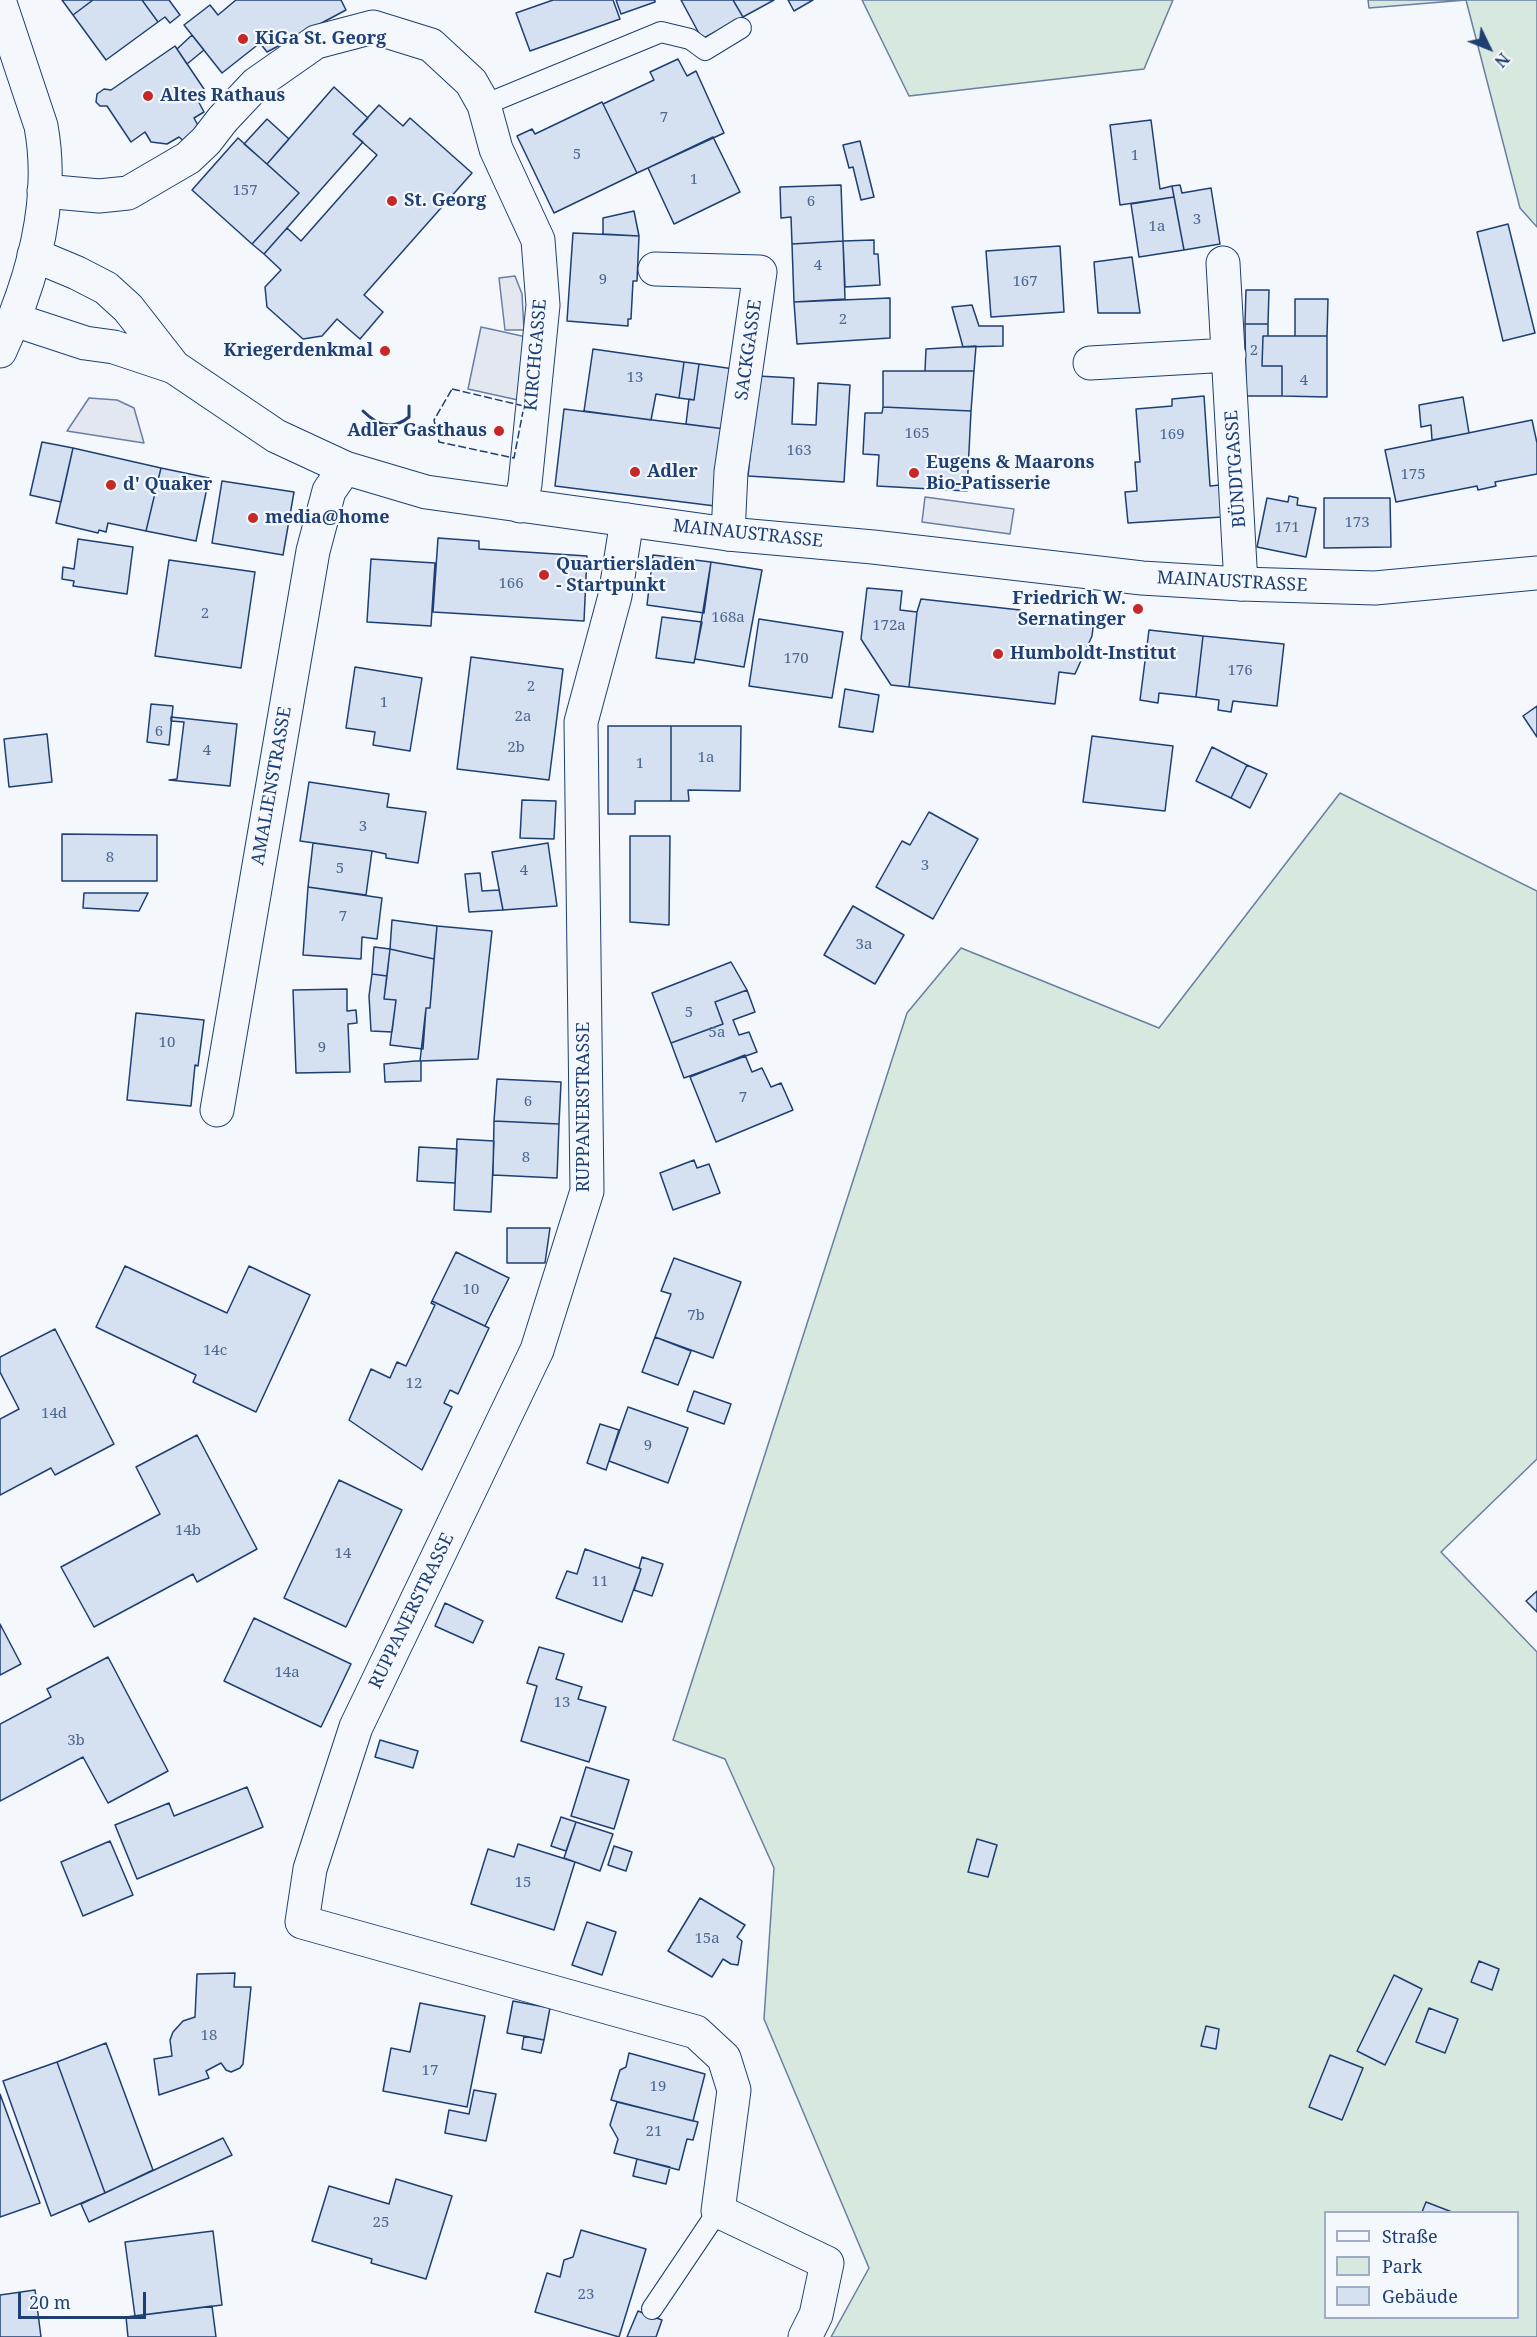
<!DOCTYPE html>
<meta charset="utf-8">
<style>
body{margin:0}
#map{position:relative;width:1537px;height:2337px;overflow:hidden;background:#f4f7fb;font-family:"Noto Serif",serif}
canvas{display:block}
.legend{position:absolute;left:1324px;top:2211px;width:195px;height:108px;box-sizing:border-box;background:#f4f7fb;border:2px solid #9eadc5;margin:0;padding:8px 10px;list-style:none;font-size:18px;color:#1d3f73}
.legend li{display:flex;align-items:center;gap:12px;height:30px}
.legend b{width:30px;border:2px solid #9eadc5}
.north{position:absolute;left:1459px;top:18px;width:60px;height:60px;-webkit-text-stroke:4px #f4f7fb;paint-order:stroke;rotate:133deg;font-size:16px;font-weight:700;line-height:24px;text-align:center;color:#1d3f73}
.north::after{content:'';display:block;margin:auto;width:21px;height:27px;background:#1d3f73;clip-path:polygon(50% 0,100% 100%,50% 72%,0 100%)}
.scale{position:absolute;left:18px;top:2292px;width:128px;height:27px;box-sizing:border-box;border:3px solid #1d3f73;border-top:0;padding-left:8px;font-size:18px;line-height:21px;white-space:nowrap;color:#1d3f73;-webkit-text-stroke:4px #f4f7fb;paint-order:stroke}
</style>
<div id="map">
<canvas width="1537" height="2337"></canvas>
<ul class="legend">
<li><b style="height:8px;background:#f4f7fb"></b>Straße</li>
<li><b style="height:16px;background:#d7e8df"></b>Park</li>
<li><b style="height:16px;background:#d5e0f0"></b>Gebäude</li>
</ul>
<div class="north">N</div>
<div class="scale">20 m</div>
</div>
<script>
const c = document.querySelector('canvas').getContext('2d');
c.lineJoin = 'round';
function fillPath(path, color) { c.fillStyle = color; c.fill(path, 'evenodd'); }
function trace(path, color, width, dash) { c.strokeStyle = color; c.lineWidth = width; c.lineCap = dash ? 'butt' : 'round'; c.setLineDash(dash || []); c.stroke(path); }
function write(font, color, halo, rows, align = 'center') {
  c.font = font + ' "Noto Serif",serif'; c.lineWidth = 4.5; c.setLineDash([]); c.textBaseline = 'middle'; c.strokeStyle = halo; c.fillStyle = color; for (const [text, x, y, turn = 0] of rows) {
    c.save(); c.translate(x, y); c.rotate((+turn || 0) * Math.PI / 180); c.textAlign = isNaN(turn) ? turn : align; if (halo) c.strokeText(text, 0, 0); c.fillText(text, 0, 0); c.restore();
  }
}
const green = new Path2D(`
 M862,0H1173L1144,69L909,96Z
 M1368,0H1537V227L1520,208L1466,0L1369,8Z
 M1340,793L1537,891V1459L1441,1552L1537,1652V2337H831L869,2268L764,2019L774,1868L725,1759L673,1740L907,1013L961,948L1159,1028ZM1326,2212H1518V2318H1326Z`);
fillPath(green, '#d7e8df');
trace(green, '#687fa3', 1.5);
const parking = new Path2D(`
 M515,276L522,294L524,330H505L499,278Z
 M481,327L531,338L518,400L468,389Z
 M89,398L117,400L134,408L144,443L67,431Z
 M925,497L1014,509L1010,534L922,522Z`);
fillPath(parking, '#e3e8f0');
trace(parking, '#687fa3', 1.5);
const building = new Path2D(`
 M62,0H93L73,15Z
 M93,0H142L158,22L106,60L73,15Z
 M142,0H169L180,15L170,23L165,17L158,22Z
 M236,0H341L346,10L267,52L260,43L222,73L184,25L210,5L218,15Z
 M553,0H613L620,19L530,51L516,13Z
 M616,0H655V2L621,14Z
 M681,0H733L743,17L702,39Z
 M733,0H774L743,17Z
 M788,0H813L794,11Z
 M192,35L204,50L187,64L177,49Z
 M175,46L206,92L196,97L204,112L194,118L200,129L186,143L179,137L167,144L151,142L145,132L131,142L107,106H100L96,102L97,94L104,89L111,90Z
 M678,59L687,76L696,71L724,133L637,173L603,104L654,80L650,72Z
 M334,87L368,118L353,134L363,142L264,254L252,244L299,193L267,164Z
 M602,102L637,173L554,213L517,136L532,129L535,134Z
 M379,105L403,126L410,118L472,173L364,295L383,312L360,339L337,319L322,336L303,339L267,307L265,287L281,270L264,254L287,228L301,241L377,155L353,134Z
 M267,119L289,139L267,164L244,144Z
 M1151,120L1160,189L1172,186L1174,197L1120,205L1110,125Z
 M713,137L740,192L674,224L648,168Z
 M238,138L299,193L252,244L192,190Z
 M860,141L874,197L861,200L853,167L849,168L843,145Z
 M841,185L843,241L792,244L791,217L781,218L780,187Z
 M1180,185L1182,193L1211,188L1220,244L1184,250L1172,186Z
 M1174,197L1184,250L1139,257L1131,204Z
 M634,211L639,236L603,234V218Z
 M1508,224L1535,333L1503,341L1477,232Z
 M573,233L639,236L637,281H633L631,319H628V326L567,321Z
 M874,240V254H878L880,285L845,287L843,241Z
 M843,241L845,299L794,302L792,244Z
 M1060,246L1064,312L991,317L986,251Z
 M1132,257L1140,313H1098L1094,262Z
 M1246,290H1269L1268,324H1245Z
 M890,298V338L797,344L794,302Z
 M1295,299H1328L1327,336H1295Z
 M972,305L979,326H1003V346L963,347L952,307Z
 M1245,324H1268V336H1263L1262,366H1282V396H1246Z
 M1263,336H1327V397L1282,396V366H1262Z
 M976,346L974,371H925L926,349Z
 M593,349L684,362L679,398L656,394L651,420L584,411Z
 M684,362L699,364L694,400L679,398Z
 M699,364L734,369L725,429L686,424L689,399L694,400Z
 M883,371H974L971,411L883,407Z
 M758,376L794,378L792,424L816,425L818,383L850,385L844,482L748,476Z
 M1204,396L1210,486L1220,485L1222,517L1128,523L1125,492L1137,491L1135,462H1140L1136,409L1172,406V399Z
 M1463,397L1469,433L1432,440L1431,425L1421,427L1419,405Z
 M883,407L971,411L967,491L877,486L879,455L863,454L865,413H882Z
 M564,409L725,429L715,506L555,486Z
 M1532,420L1537,443V474L1495,482L1496,486L1478,490L1477,486L1396,502L1385,450Z
 M42,442L73,448L61,502L30,495Z
 M73,448L161,468L146,531L108,523L106,532L99,530L98,533L56,523Z
 M161,468L209,478L196,541L146,531Z
 M222,481L294,492L283,555L212,543Z
 M1289,496L1298,498L1297,505L1316,508L1306,557L1257,547L1267,498L1288,502Z
 M1324,498H1390L1391,547L1324,548Z
 M438,538L479,541V549L587,556L584,621L433,612Z
 M78,539L133,547L127,594L73,586L74,581L62,579L63,567L74,569Z
 M653,555L711,562L704,613L647,605Z
 M371,559L435,563L431,626L367,622Z
 M169,560L255,572L241,668L155,656Z
 M711,562L762,570L744,667L695,659Z
 M867,588L902,591L900,610L917,612L909,687L891,685L861,639Z
 M921,599L1020,610L1018,619L1062,624L1063,615L1094,619L1092,636L1075,674L1059,672L1055,704L909,687L917,612Z
 M662,617L702,622L694,663L656,658Z
 M759,619L843,632L832,698L749,686Z
 M1149,630L1203,636L1196,697L1159,693L1158,703L1140,700Z
 M1203,636L1284,644L1277,706L1233,701L1231,712L1218,710L1219,700L1196,697Z
 M471,657L563,669L549,780L457,769Z
 M355,667L422,678L410,751L373,745L375,732L346,728Z
 M845,689L879,695L873,732L839,727Z
 M151,704L173,706L169,745L147,742Z
 M1537,706V737L1523,716Z
 M171,717L237,724L230,786L169,780L177,779L184,722L171,721Z
 M608,726H671V801H635V814H608Z
 M671,726H741L740,791L688,790L689,801H671Z
 M47,734L52,782L9,787L4,739Z
 M1092,736L1173,746L1165,811L1083,802Z
 M1212,747L1247,765L1231,798L1196,781Z
 M1247,765L1267,774L1250,808L1231,798Z
 M309,782L389,794L387,807L426,812L418,863L386,858V854L372,851L300,841Z
 M522,800L556,801L554,839L520,838Z
 M929,812L978,839L933,919L876,887L902,841L910,845Z
 M62,834L157,835V881H62Z
 M630,836H670L669,925L630,922Z
 M313,843L372,851L366,895L308,887Z
 M548,843L557,906L503,910L492,852Z
 M480,873L482,891L499,890L503,910L469,912L465,874Z
 M308,887L382,898L377,939L362,937L361,959L303,955Z
 M84,893H148L139,911L83,908Z
 M853,906L904,935L875,984L824,955Z
 M392,920L437,926L434,959L390,949Z
 M437,926L492,931L478,1059L420,1061L426,1008H430Z
 M374,947L390,949L387,976L372,974Z
 M390,949L434,959L430,1008H426L423,1049L390,1045L396,1000L384,999Z
 M731,962L747,990L715,1002L723,1024L671,1043L652,993Z
 M372,974L387,976L384,999L396,1000L392,1032L371,1031L369,996Z
 M347,989V1011L356,1010L357,1023L348,1024L350,1072L296,1073L293,990Z
 M747,990L755,1012L733,1020L739,1035L749,1032L757,1052L684,1078L671,1043L723,1024L715,1002Z
 M136,1013L204,1020L198,1066L195,1065L191,1106L127,1100Z
 M745,1055L752,1072L762,1068L771,1087L781,1083L793,1110L716,1142L690,1077Z
 M415,1061H421V1081L385,1082L384,1064Z
 M497,1079L561,1082L559,1124L494,1121Z
 M494,1121L559,1124L557,1178L493,1175Z
 M457,1139L494,1141L491,1212L454,1210Z
 M419,1147L457,1149L455,1183L417,1181Z
 M694,1160L697,1168L709,1164L720,1193L673,1210L660,1173Z
 M507,1228H550L545,1263H507Z
 M456,1252L509,1278L485,1326L432,1301Z
 M674,1258L741,1282L713,1358L655,1337L671,1294L661,1291Z
 M125,1266L227,1313L249,1266L310,1295L256,1412L193,1382L196,1375L96,1327Z
 M432,1301L489,1328L458,1394L450,1390L444,1403L452,1407L422,1470L349,1420L371,1369L390,1378L397,1362L406,1366L435,1305L431,1303Z
 M55,1329L114,1444L55,1475L51,1468L0,1495V1419L19,1409L0,1372V1357Z
 M655,1337L691,1351L678,1385L642,1372Z
 M694,1391L731,1404L724,1424L687,1411Z
 M628,1407L688,1428L668,1483L609,1461Z
 M600,1424L619,1430L606,1470L587,1463Z
 M197,1435L257,1549L197,1582L193,1574L94,1627L61,1567L160,1514L136,1467Z
 M339,1480L402,1510L346,1627L284,1598Z
 M585,1549L641,1569L622,1622L556,1598L567,1571L577,1574Z
 M642,1557L663,1564L652,1596L634,1590L641,1569L639,1568Z
 M1537,1591V1612L1526,1601Z
 M445,1603L483,1621L473,1643L435,1626Z
 M254,1618L351,1664L321,1727L224,1681Z
 M0,1624L21,1664L0,1675Z
 M539,1647L564,1654L556,1679L582,1687L578,1699L606,1707L589,1762L521,1741L537,1686L527,1683Z
 M108,1657L168,1771L108,1803L83,1757L0,1801V1724L51,1697L47,1689Z
 M380,1740L418,1751L413,1768L375,1757Z
 M586,1767L629,1780L614,1829L571,1816Z
 M247,1787L263,1827L137,1879L115,1825L169,1803L174,1816Z
 M561,1817L576,1822L566,1851L551,1846Z
 M576,1822L613,1834L600,1871L564,1858Z
 M977,1839L997,1845L988,1877L968,1872Z
 M110,1841L133,1895L83,1916L61,1862Z
 M518,1844L575,1862L554,1930L471,1904L488,1849L514,1857Z
 M614,1846L632,1852L626,1871L608,1865Z
 M700,1898L745,1925L737,1937L742,1941L738,1965L731,1964L723,1959L712,1977L668,1951Z
 M587,1922L616,1932L602,1975L572,1965Z
 M1479,1961L1499,1969L1492,1990L1471,1982Z
 M235,1973L234,1987H251L243,2064L240,2068L231,2072L226,2070L221,2063L206,2071L209,2078L159,2095L154,2059L172,2056L170,2040L173,2032L183,2021L195,2017L197,1974Z
 M1394,1975L1422,1989L1385,2065L1357,2051Z
 M513,2001L550,2008L544,2040L507,2033Z
 M420,2003L485,2016L467,2107L383,2091L391,2048L410,2052Z
 M1429,2008L1458,2019L1445,2053L1416,2042Z
 M1206,2026L1219,2029L1216,2049L1201,2046Z
 M524,2036L544,2040L541,2053L522,2049Z
 M106,2043L153,2170L105,2193L57,2062Z
 M629,2053L705,2074L693,2121L611,2100L620,2070L626,2067Z
 M1330,2055L1363,2068L1342,2120L1309,2107Z
 M57,2062L105,2193L51,2216L3,2081Z
 M474,2090L496,2094L486,2141L445,2133L449,2110L469,2114Z
 M0,2094L40,2203L0,2217Z
 M617,2102L698,2122L693,2140L687,2139L679,2170L614,2153L618,2139L610,2125Z
 M223,2138L232,2155L89,2222L81,2204Z
 M637,2159L670,2167L666,2184L633,2176Z
 M396,2179L452,2196L426,2279L371,2263L372,2259L312,2241L329,2186L389,2204Z
 M1426,2202L1452,2212H1422Z
 M581,2230L646,2249L619,2337L535,2312L547,2273L560,2277L564,2260L573,2257Z
 M213,2231L222,2305L135,2316L125,2242Z
 M35,2290L41,2337H0V2295Z
 M212,2306L216,2337H128L126,2317Z
 M638,2311L662,2320L656,2337H627Z`);
fillPath(building, '#d5e0f0');
trace(building, '#1d3f73', 1.5);
const service = new Path2D(`
 M484,105L661,32L690,39L705,50L741,28
 M652,2309L718,2211`);
const minor = new Path2D(`
 M44,191L99,196L128,193L188,158L206,141L223,119L256,84L316,42L373,27L431,45L471,82L484,105L496,149L538,240L543,305L525,484L520,506
 M1223,263L1241,584
 M655,269L760,272L731,472L728,534
 M1090,363L1229,355
 M627,520L615,596L581,722L587,1191L537,1350L356,1727L310,1869L302,1922L696,2032L724,2058L734,2090L718,2211L827,2263L816,2315L805,2337
 M217,1110L313,551L329,491L345,468`);
const secondary = new Path2D(`
 M34,255L77,273L106,288L128,308L174,367L276,436L345,468L426,492L728,534L873,547L1142,578L1241,584L1375,588L1537,573
 M15,320L85,343L114,347L174,367`);
const primary = new Path2D(`
 M0,3L41,126C55,202 32,282 0,351`);
trace(service, '#1d3f73', 22);
trace(minor, '#1d3f73', 35);
trace(secondary, '#1d3f73', 35);
trace(primary, '#1d3f73', 35);
trace(service, '#f4f7fb', 20);
trace(minor, '#f4f7fb', 33);
trace(secondary, '#f4f7fb', 33);
trace(primary, '#f4f7fb', 33);
trace(new Path2D(`
 M452,389L524,406L514,458L439,442L434,420Z`), '#1d3f73', 1.5, [8, 3]);
trace(new Path2D(`
 M363,411C377,425 392,431 409,417V406`), '#1d3f73', 3);
for (const [x, y, r, color] of [
 [243,39,6,"#c62828"],
 [148,96,6,"#c62828"],
 [392,201,6,"#c62828"],
 [385,351,6,"#c62828"],
 [499,431,6,"#c62828"],
 [635,472,6,"#c62828"],
 [914,473,6,"#c62828"],
 [111,485,6,"#c62828"],
 [253,518,6,"#c62828"],
 [544,575,6,"#c62828"],
 [1138,609,6,"#c62828"],
 [998,654,6,"#c62828"]
]) { const dot = new Path2D(); dot.arc(x, y, r, 0, 2 * Math.PI); c.fillStyle = color; c.fill(dot); trace(dot, '#f4f7fb', 2); }
write('15px', '#4b6792', null, [
 ["7",664,118],
 ["5",577,155],
 ["1",1135,156],
 ["1",694,180],
 ["157",245,191],
 ["6",811,202],
 ["3",1197,220],
 ["1a",1157,227],
 ["4",818,266],
 ["9",603,280],
 ["167",1025,282],
 ["2",843,320],
 ["2",1254,351],
 ["13",635,378],
 ["4",1304,381],
 ["165",917,434],
 ["169",1172,435],
 ["163",799,451],
 ["175",1413,475],
 ["173",1357,523],
 ["171",1287,528],
 ["166",511,584],
 ["2",205,614],
 ["168a",728,618],
 ["172a",889,626],
 ["170",796,659],
 ["176",1240,671],
 ["2",531,687],
 ["1",384,703],
 ["2a",523,717],
 ["6",159,732],
 ["2b",516,748],
 ["4",207,751],
 ["1a",706,758],
 ["1",640,764],
 ["3",363,827],
 ["8",110,858],
 ["3",925,866],
 ["5",340,869],
 ["4",524,871],
 ["7",343,917],
 ["3a",864,945],
 ["5",689,1013],
 ["5a",717,1033],
 ["10",167,1043],
 ["9",322,1048],
 ["7",743,1098],
 ["6",528,1102],
 ["8",526,1158],
 ["10",471,1290],
 ["7b",696,1316],
 ["14c",215,1351],
 ["12",414,1384],
 ["14d",54,1414],
 ["9",648,1446],
 ["14b",188,1531],
 ["14",343,1554],
 ["11",600,1582],
 ["14a",287,1673],
 ["13",562,1703],
 ["3b",76,1741],
 ["15",523,1883],
 ["15a",707,1939],
 ["18",209,2036],
 ["17",430,2071],
 ["19",658,2087],
 ["21",654,2132],
 ["25",381,2223],
 ["23",586,2295]
]);
write('bold 18px', '#1d3f73', '#f4f7fb', [
 ["KiGa St. Georg",255,39],
 ["Altes Rathaus",160,96],
 ["St. Georg",404,201],
 ["Kriegerdenkmal",373,351,"right"],
 ["Adler Gasthaus",487,431,"right"],
 ["Eugens & Maarons",926,463],
 ["Bio-Patisserie",926,484],
 ["Adler",647,472],
 ["d' Quaker",123,485],
 ["media@home",265,518],
 ["Quartiersladen",556,565],
 ["- Startpunkt",556,586],
 ["Friedrich W.",1126,599,"right"],
 ["Sernatinger",1126,620,"right"],
 ["Humboldt-Institut",1010,654]
], 'left');
write('18px', '#1d3f73', '#f4f7fb', [
 ["SACKGASSE",749,350,-82],
 ["KIRCHGASSE",536,355,-85],
 ["BÜNDTGASSE",1236,469,-94],
 ["MAINAUSTRASSE",748,534,6],
 ["MAINAUSTRASSE",1232,582,3],
 ["AMALIENSTRASSE",272,786,-80],
 ["RUPPANERSTRASSE",584,1107,-90],
 ["RUPPANERSTRASSE",412,1611,-64]
]);
</script>
